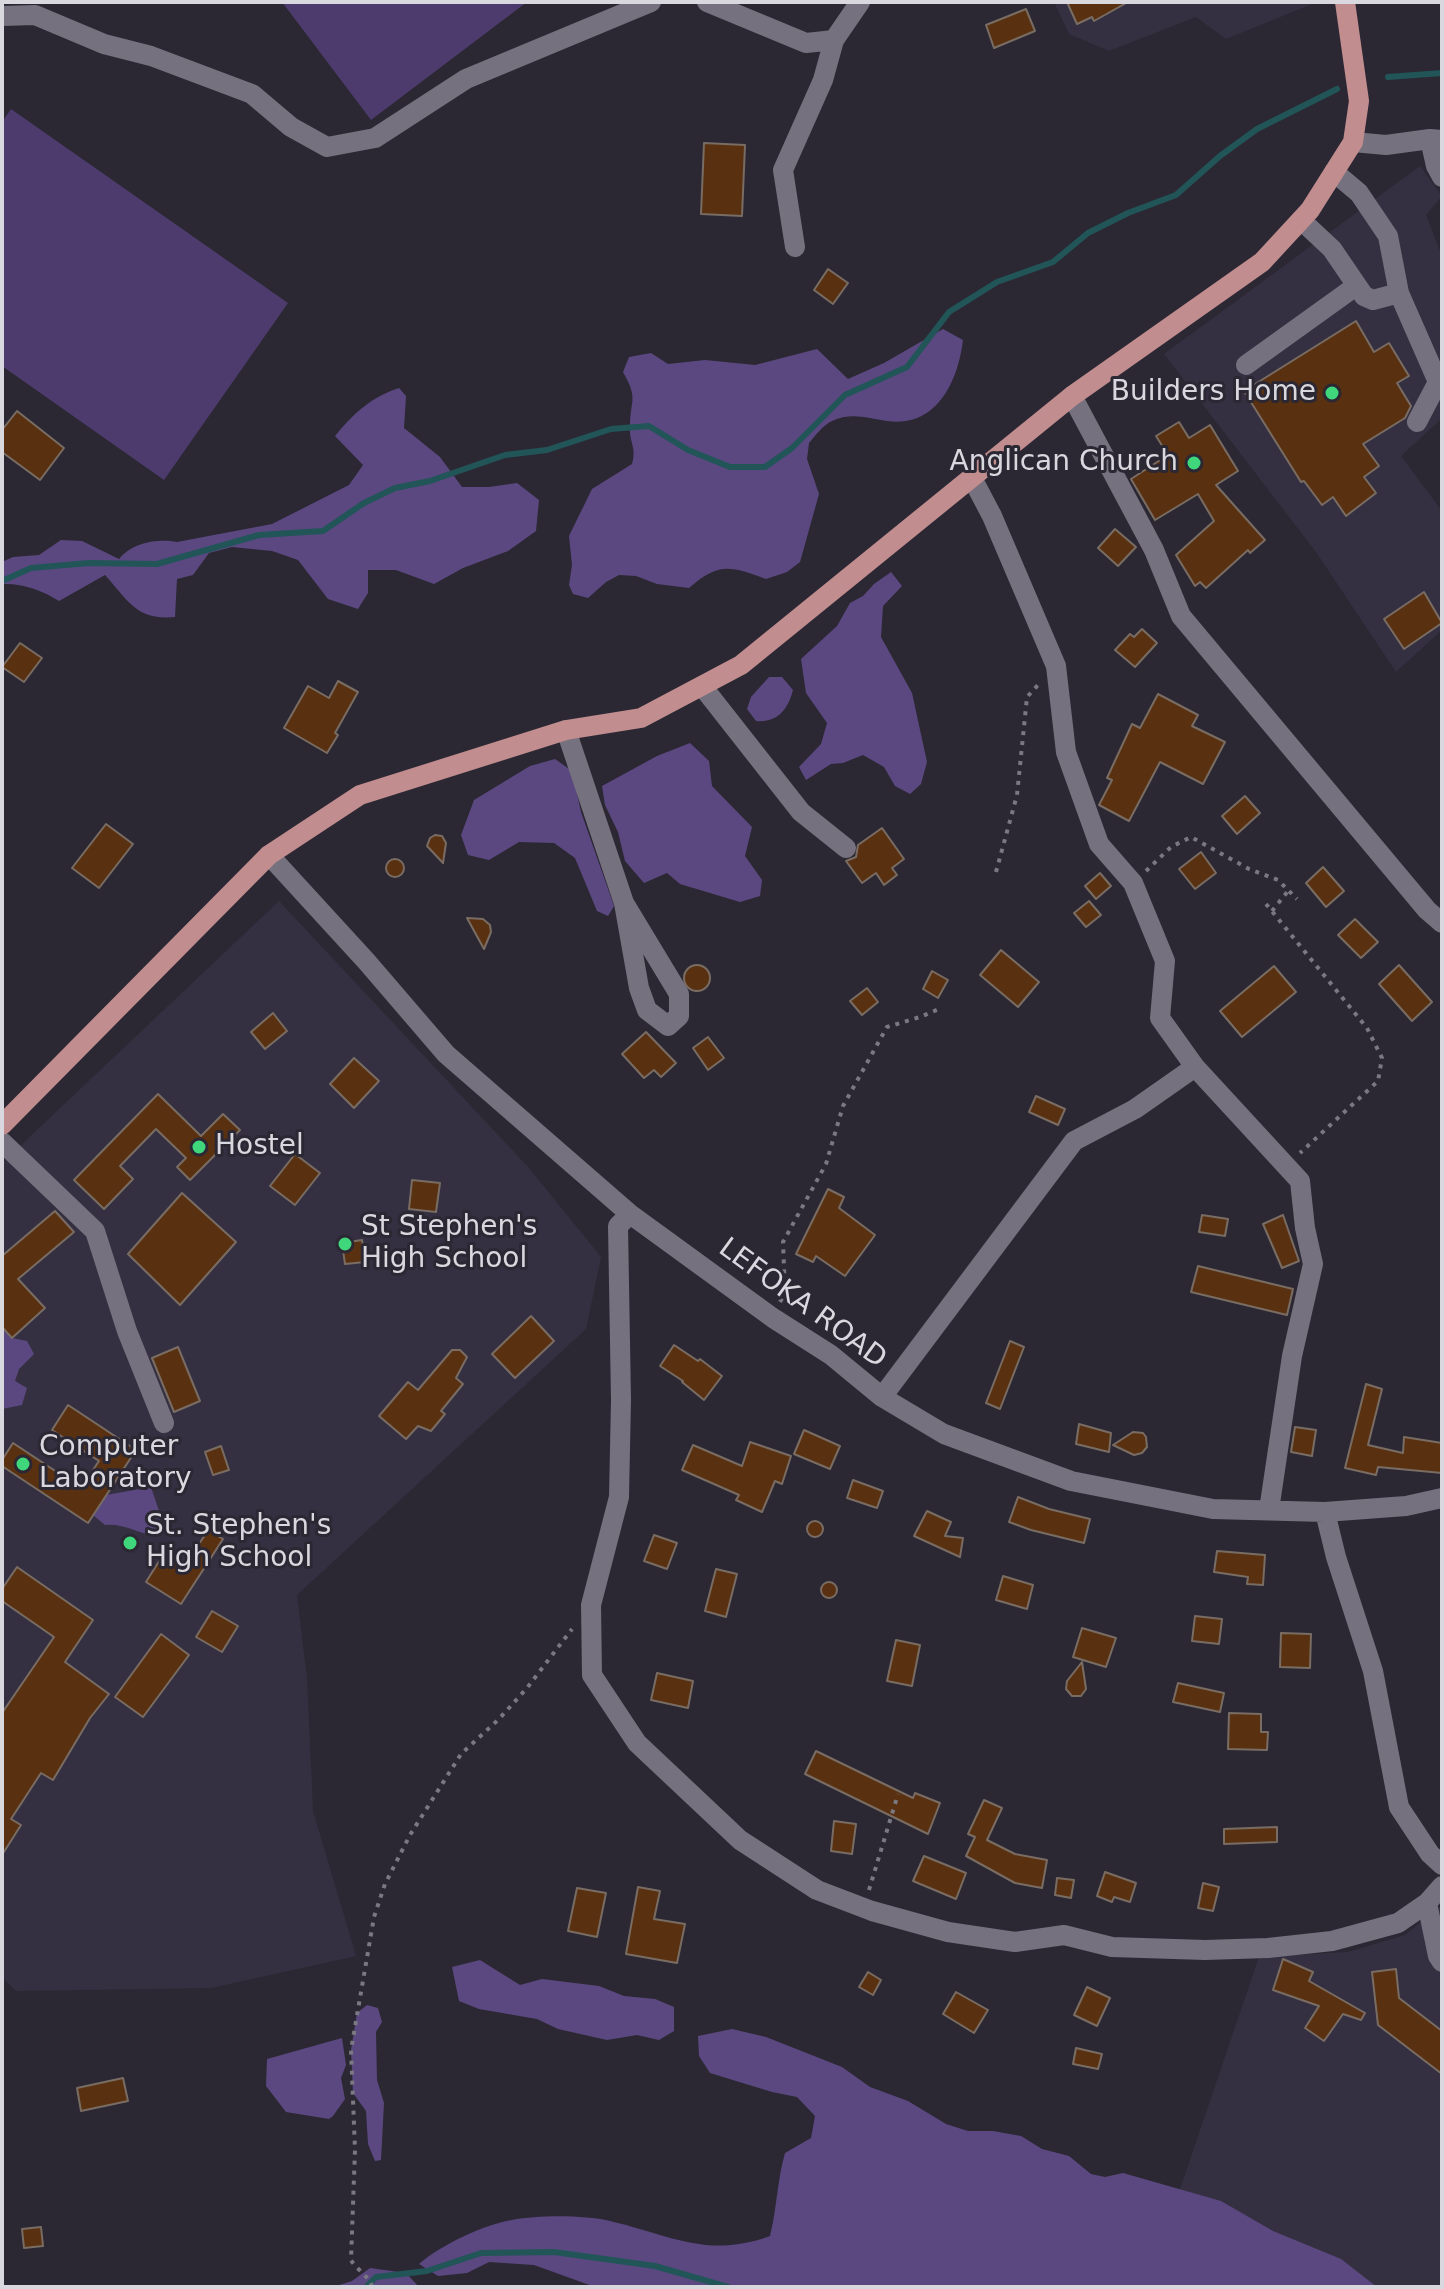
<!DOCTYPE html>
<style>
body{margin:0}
#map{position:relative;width:1444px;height:2289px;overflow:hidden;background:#2b2833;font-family:"DejaVu Sans",sans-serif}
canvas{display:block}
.frame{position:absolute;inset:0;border:4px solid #dad8df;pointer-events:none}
</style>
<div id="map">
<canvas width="1444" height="2289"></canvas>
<div class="frame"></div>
</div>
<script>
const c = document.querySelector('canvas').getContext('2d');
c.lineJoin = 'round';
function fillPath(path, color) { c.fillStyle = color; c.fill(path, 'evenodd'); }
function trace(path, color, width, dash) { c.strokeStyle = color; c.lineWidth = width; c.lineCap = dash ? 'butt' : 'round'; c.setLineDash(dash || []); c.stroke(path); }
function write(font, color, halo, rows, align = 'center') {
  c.font = font + ' "DejaVu Sans",sans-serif'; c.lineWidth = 6; c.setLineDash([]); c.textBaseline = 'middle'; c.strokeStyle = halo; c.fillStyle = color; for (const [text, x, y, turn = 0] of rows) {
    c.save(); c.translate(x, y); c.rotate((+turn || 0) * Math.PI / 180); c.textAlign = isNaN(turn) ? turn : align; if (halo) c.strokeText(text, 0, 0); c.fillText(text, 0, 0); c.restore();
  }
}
fillPath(new Path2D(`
 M1054,2H1317L1226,39L1196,17L1109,51L1069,34Z
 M1420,166L1442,196L1426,215L1442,256V418L1401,456L1442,511V630L1396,672L1316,552L1164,354Z
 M279,901L529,1168L601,1257L586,1329L297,1595L307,1679L313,1811L356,1956L211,1988L16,1991L2,1977V1163Z
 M1442,1905V2287H1352L1180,2189L1259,1957L1348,1952L1405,1935Z`), '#353041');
fillPath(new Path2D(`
 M282,2H527L371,120Z
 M11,109L288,303L164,480L2,366V122Z`), '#4c3b6c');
fillPath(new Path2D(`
 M943,329L963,340C958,381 937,428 887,421C867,418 851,412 832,421C823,425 815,436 809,443L807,459L819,494L800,562L787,572L766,579C730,566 719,562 689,588L657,584L636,576L619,575L606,582L588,598L573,594L569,585L572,565L569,536L592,489L632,464C637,447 629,443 630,427C630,399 639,400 623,372L629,357L651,353L668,364L705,360L755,365L817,349L848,379L884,363Z
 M399,388L406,396L404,428L440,457L462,487H489L517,483L539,500L536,531L508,551L463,568L434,584L396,570H368V593L358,609L328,599L298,560L272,551L232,547L209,553L193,575L177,579L175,617C136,621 128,600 105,575L59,601C42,590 22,583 2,584V562L13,557L39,555L61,540L82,541L119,559C131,543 157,538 177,542L272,524L349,485L363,465L335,436C353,414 371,397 399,388Z
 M891,572L902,586L883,606L881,637L912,693L927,762L921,784L910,794L895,786L884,767L863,755L843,763L831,764L806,780L799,767L821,744L827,723L806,693L801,659L837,626L850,603L863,596L874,584Z
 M769,677H782L793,690C788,709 778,723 756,721L747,709L751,697Z
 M690,743L709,761L712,786L752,827L745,856L762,880L760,896L740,902L680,884L667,873L644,883L625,861L618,832L605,805L602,786L657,756Z
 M555,759L572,771L581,812L614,906L608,916L597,911L575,858L554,843L519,842L489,860L468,855L461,835L474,800L530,766Z
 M2,1327L12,1338L27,1341L34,1354L19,1369L15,1381L27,1388L22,1405L2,1409Z
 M151,1487L161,1517L155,1536C137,1533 123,1523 105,1525L93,1515L106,1495Z
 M480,1960L520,1985L542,1979L599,1986L624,1996L655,1999L674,2007V2031L659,2040L637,2035L607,2040L558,2029L537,2019L479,2009L459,2001L452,1967Z
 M367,2005L378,2008L382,2022L376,2032L377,2080L384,2103L381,2160L375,2161L368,2144L366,2111L353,2093L351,2050L357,2013Z
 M732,2029L766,2037L842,2067L870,2087L908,2101L946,2124L968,2131H993L1021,2136L1042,2149L1069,2156L1091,2174L1105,2177L1123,2173L1221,2201L1273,2231L1341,2259L1377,2287H595L534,2265L489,2262L467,2273L438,2276L419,2264C441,2245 483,2225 512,2220C539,2215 584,2215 610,2221C670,2235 707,2259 770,2236C777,2208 777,2181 785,2153L811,2138L815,2116L797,2097L772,2092L710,2073L699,2056L698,2036Z
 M342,2038L346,2065L341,2078L345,2099L333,2116L329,2119L286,2112L266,2086L267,2059Z
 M370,2268L406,2273L419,2287H333L352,2281Z`), '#5b4880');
trace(new Path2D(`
 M1388,77L1442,73
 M2,581L31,568L89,563L157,564L259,535L323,531L364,503L395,488L430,481L505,455L547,450L611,429L649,426L688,450L730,467H765L792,448L845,395L907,367L949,312L997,282L1053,262L1088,233L1128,213L1176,195L1220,156L1257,129L1337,89
 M366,2287L376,2277L427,2271L481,2253L554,2252L655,2266L728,2287`), '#215558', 6);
const building = new Path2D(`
 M1067,2H1128L1094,21L1092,17L1077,24Z
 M1026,9L1035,31L994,48L986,25Z
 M704,143L745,145L742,216L701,214Z
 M828,269L848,283L833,304L814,290Z
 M1356,321L1374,352L1389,343L1409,376L1397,383L1411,406L1405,418L1363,444L1379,466L1364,477L1376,493L1346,516L1333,497L1322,505L1304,481L1301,482L1244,391Z
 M17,411L64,448L40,480L2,452V430Z
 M1179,422L1189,438L1210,425L1238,471L1216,485L1265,540L1250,553L1248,550L1206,588L1200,582L1195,586L1176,555L1214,521L1198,494L1155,520L1131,479L1168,455L1156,436Z
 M1115,529L1136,547L1118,566L1098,548Z
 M1424,592L1442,623L1404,649L1384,619Z
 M1142,629L1157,643L1135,667L1115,650L1130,634L1134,637Z
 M20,643L42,658L24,682L2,667Z
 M338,681L358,692L335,733L338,735L327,753L284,728L308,686L329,698Z
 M1158,694L1198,715L1192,726L1225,742L1203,784L1160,762L1129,821L1099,805L1112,780L1107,778L1132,724L1140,728Z
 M1245,796L1260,813L1237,834L1222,816Z
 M106,824L133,844L99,888L72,868Z
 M882,828L904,859L892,868L897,875L884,885L876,873L862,883L846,861L856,857L858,845Z
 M435,835L442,836L446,843L443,863L427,846L430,838Z
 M1201,852L1216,873L1195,889L1179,869Z
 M386 868a9 9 0 1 1 18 0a9 9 0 1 1-18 0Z
 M1323,867L1344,891L1326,907L1306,883Z
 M1100,873L1111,886L1096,899L1085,886Z
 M1089,901L1101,915L1086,927L1074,913Z
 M467,918L483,919L490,925L491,932L484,949Z
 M1355,919L1378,942L1361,958L1338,935Z
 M1001,950L1039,982L1018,1007L980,975Z
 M1399,965L1432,1002L1412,1021L1379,984Z
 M684 978a13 13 0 1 1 26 0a13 13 0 1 1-26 0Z
 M1274,966L1296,992L1242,1037L1220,1011Z
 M932,971L948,980L938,998L923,989Z
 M867,988L878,1002L862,1015L850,1001Z
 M273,1013L287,1031L265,1049L251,1032Z
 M646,1032L676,1063L661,1077L654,1070L644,1078L622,1054Z
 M708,1037L724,1058L708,1070L693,1048Z
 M354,1058L379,1081L354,1108L330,1084Z
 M158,1094L201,1136L223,1114L240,1130L190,1180L177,1167L186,1158L156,1129L120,1166L133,1179L104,1209L74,1180Z
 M1036,1096L1065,1109L1058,1125L1029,1112Z
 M295,1154L320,1173L295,1205L270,1186Z
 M412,1180L440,1183L436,1212L409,1209Z
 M828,1189L844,1197L839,1208L875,1235L845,1276L816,1256L813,1262L796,1254Z
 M182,1193L236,1242L180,1305L128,1254Z
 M55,1211L74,1232L18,1279L45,1308L12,1338L2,1327V1256Z
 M1202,1215L1228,1219L1225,1236L1199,1232Z
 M1283,1215L1299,1261L1282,1268L1263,1224Z
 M362,1240L365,1262L345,1264L342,1243Z
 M1198,1266L1293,1289L1287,1315L1191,1292Z
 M531,1316L554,1341L515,1378L492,1354Z
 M1010,1341L1024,1347L1000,1409L986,1403Z
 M674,1345L698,1361L700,1359L722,1376L704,1400L682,1382L683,1381L660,1366Z
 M178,1347L200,1401L174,1412L152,1358Z
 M452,1350H460L467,1357L456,1378L463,1384L441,1411L445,1414L431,1431L418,1426L406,1439L379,1416L408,1382L418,1390Z
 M1366,1384L1382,1389L1368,1445L1403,1453L1404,1437L1442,1443V1473L1378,1467L1376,1475L1345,1468Z
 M68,1405L136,1450L88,1523L2,1466V1460L13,1443L81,1488L99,1461L52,1430Z
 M1079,1424L1111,1433L1109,1452L1076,1444Z
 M1295,1427L1316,1430L1312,1456L1291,1452Z
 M804,1430L840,1446L830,1469L794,1454Z
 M1133,1432L1143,1433L1146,1437L1147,1447L1142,1453L1134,1455L1113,1445Z
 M750,1442L791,1456L782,1484L775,1481L762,1512L736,1500L739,1495L682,1470L693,1445L742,1466Z
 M221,1446L229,1470L213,1475L205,1452Z
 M853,1480L883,1491L877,1508L847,1498Z
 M1018,1497L1049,1509L1090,1519L1084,1543L1031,1530L1009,1522Z
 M927,1511L951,1522L945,1536L963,1538L960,1557L914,1536Z
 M807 1529a8 8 0 1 1 16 0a8 8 0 1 1-16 0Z
 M208,1530L223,1539L181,1604L146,1582L163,1555L184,1568Z
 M654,1535L677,1543L667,1569L644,1561Z
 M1217,1551L1265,1555L1263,1585L1247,1584L1248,1577L1214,1572Z
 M17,1567L93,1620L65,1662L109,1694L90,1718L53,1780L41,1773L11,1819L21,1825L2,1855V1713L54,1637L2,1601V1589Z
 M716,1569L737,1574L726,1617L705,1611Z
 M1003,1576L1033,1585L1027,1609L996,1600Z
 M821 1590a8 8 0 1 1 16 0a8 8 0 1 1-16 0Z
 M212,1611L238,1626L222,1652L196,1637Z
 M1195,1616L1222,1619L1219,1644L1192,1641Z
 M1082,1628L1116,1638L1106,1667L1073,1657Z
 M1281,1633L1311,1634L1310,1668L1280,1667Z
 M161,1634L189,1655L143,1717L115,1697Z
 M896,1640L920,1645L912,1686L887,1681Z
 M1082,1662L1086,1689L1081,1696H1072L1066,1689L1067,1681Z
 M657,1673L693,1681L688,1708L651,1700Z
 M1178,1683L1224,1693L1220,1712L1173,1702Z
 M1229,1713L1261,1714V1732H1268L1267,1750L1228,1749Z
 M816,1751L913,1798L915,1793L940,1803L928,1834L805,1774Z
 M984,1800L1002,1808L987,1840L1015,1854L1047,1860L1042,1888L1015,1883L966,1856L975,1837L968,1834Z
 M834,1821L856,1824L852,1854L831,1851Z
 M1277,1827V1842L1224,1844V1829Z
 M924,1856L966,1873L956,1899L913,1881Z
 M1105,1872L1136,1883L1130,1902L1114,1897L1112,1902L1097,1896Z
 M1057,1878L1074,1880L1071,1898L1055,1895Z
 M1203,1883L1219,1887L1213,1911L1198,1908Z
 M638,1887L660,1891L654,1919L685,1924L677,1963L626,1954Z
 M577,1888L606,1893L597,1937L568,1931Z
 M1283,1959L1313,1972L1309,1981L1365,2013L1361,2020L1343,2014L1324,2041L1305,2028L1319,2006L1273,1990Z
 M1396,1969L1399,1998L1442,2031V2074L1378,2025L1372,1972Z
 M868,1972L881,1980L873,1995L859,1987Z
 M1087,1987L1110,1998L1097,2026L1074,2015Z
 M956,1992L988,2010L974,2033L943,2014Z
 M1076,2048L1102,2054L1098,2069L1073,2064Z
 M123,2078L128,2101L81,2111L77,2088Z
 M41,2227L43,2246L24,2248L22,2229Z`);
fillPath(building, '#593111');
trace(building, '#796c63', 2);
trace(new Path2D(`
 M1146,871L1171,847L1191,837L1249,869L1278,880L1297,899
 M996,872L1017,795L1027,697L1038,685
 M1266,904L1367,1028L1382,1058L1378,1081L1300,1153
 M1272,911L1288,891
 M780,1302L785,1293L783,1242L826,1164L843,1106L887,1027L920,1017L939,1009
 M869,1890L898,1794
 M372,2287C370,2277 356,2269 351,2260L355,2150L351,2050L374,1917L385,1884L410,1835L461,1754L499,1719L527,1688L572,1629`), '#7a7881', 4, [4, 6]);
trace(new Path2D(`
 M707,2L806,43L834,40
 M2,16L35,15L104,44L151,56L252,94L291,127L327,147L375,138L466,79L651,2
 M1430,139L1436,166L1442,177
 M1353,142L1386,145L1430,139L1442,140
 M1334,172L1359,193L1388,236L1399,293L1438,382L1417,422
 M1301,220L1332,249L1364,296L1373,300L1399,293
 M795,247L783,170L823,80L834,40L860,2
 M1246,365L1356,286
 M1072,396L1154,550L1181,616L1427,910L1442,923
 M972,478L992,516L1056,666L1066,752L1099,844L1133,883L1165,961L1160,1018L1195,1067L1300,1181L1305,1228L1313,1264L1292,1356L1269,1510
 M702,686L801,812L846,848
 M566,730L624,903L639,988L647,1010L668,1026L679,1016V994L624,903
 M269,855L367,962L446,1054L630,1214L773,1318L831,1355L882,1397L944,1434L1071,1481L1213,1509L1325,1512L1406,1506L1442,1498
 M2,1142L95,1231L127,1331L164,1423
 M630,1214L618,1226L621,1400L619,1497L591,1605L592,1675L637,1743L740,1840L817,1890L872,1911L948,1932L1015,1942L1064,1935L1112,1947L1205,1950L1268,1948L1332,1941L1398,1923L1427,1903L1442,1886
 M882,1397L1074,1141L1135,1109L1195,1067
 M1325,1512L1336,1557L1373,1671L1399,1807L1430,1854L1442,1865
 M1427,1903L1438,1956L1442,1962`), '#75717f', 20);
trace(new Path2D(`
 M2,1125L269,855L360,795L566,730L641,718L741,665L1072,396L1262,262L1310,210L1353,142L1359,101L1345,2`), '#c18d8f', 20);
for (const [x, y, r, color] of [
 [1332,393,8,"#40d77c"],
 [1194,463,8,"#40d77c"],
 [199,1147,8,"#40d77c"],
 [345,1244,8,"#40d77c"],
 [23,1464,8,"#40d77c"],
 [130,1543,8,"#40d77c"]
]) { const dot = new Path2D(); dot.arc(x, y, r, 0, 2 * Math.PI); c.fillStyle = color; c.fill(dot); trace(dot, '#2b2833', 3); }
write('28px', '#dad8df', '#2b2833', [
 ["Builders Home",1316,393,"right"],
 ["Anglican Church",1178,463,"right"],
 ["Hostel",215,1147],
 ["St Stephen's",361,1228],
 ["High School",361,1260],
 ["Computer",39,1448],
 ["Laboratory",39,1480],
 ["St. Stephen's",146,1527],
 ["High School",146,1559]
], 'left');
write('28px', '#dad8df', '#2b2833', [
 ["LEFOKA ROAD",802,1304,36]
]);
</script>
